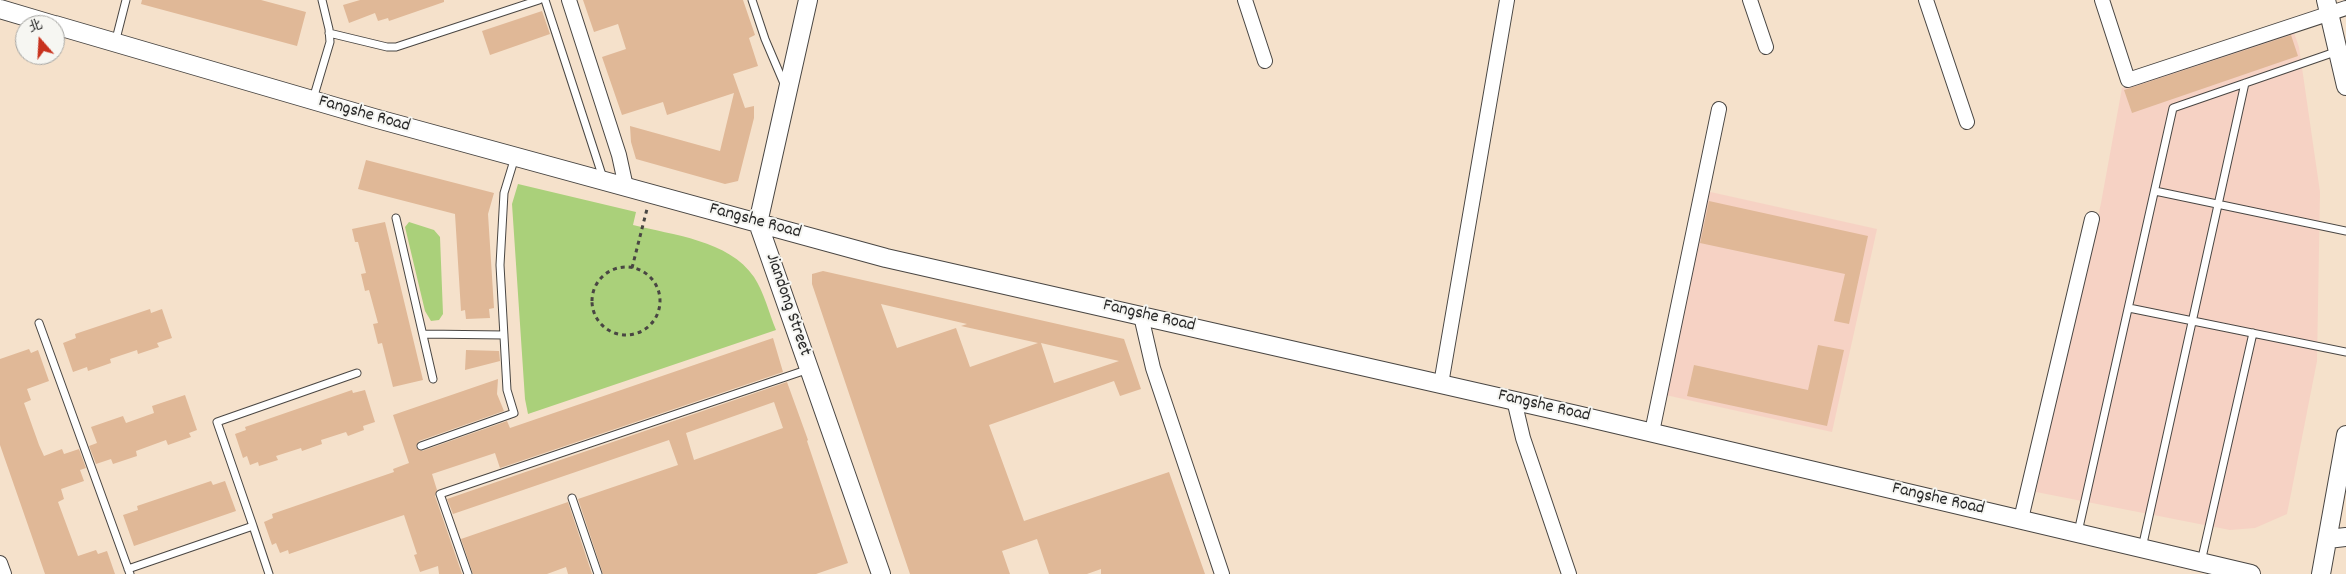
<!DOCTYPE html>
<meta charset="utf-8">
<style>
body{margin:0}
#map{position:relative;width:2346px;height:574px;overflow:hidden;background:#f5e1cb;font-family:Dekko,"LXGW WenKai TC",sans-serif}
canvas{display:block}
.north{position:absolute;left:15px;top:15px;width:50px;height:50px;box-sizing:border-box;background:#f6f6f2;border:1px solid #a5a5a2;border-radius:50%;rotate:341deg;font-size:14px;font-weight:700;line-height:20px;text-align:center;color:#2b2b2b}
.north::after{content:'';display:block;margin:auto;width:18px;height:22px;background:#c8321e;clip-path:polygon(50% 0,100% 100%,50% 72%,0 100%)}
</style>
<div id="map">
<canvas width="2346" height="574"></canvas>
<div class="north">北</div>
</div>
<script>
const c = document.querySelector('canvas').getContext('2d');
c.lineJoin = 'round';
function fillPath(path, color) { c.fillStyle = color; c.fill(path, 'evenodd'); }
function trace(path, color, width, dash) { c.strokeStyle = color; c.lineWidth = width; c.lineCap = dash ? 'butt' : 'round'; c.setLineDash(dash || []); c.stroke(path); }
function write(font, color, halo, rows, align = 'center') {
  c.font = font + ' Dekko,sans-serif'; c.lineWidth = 4; c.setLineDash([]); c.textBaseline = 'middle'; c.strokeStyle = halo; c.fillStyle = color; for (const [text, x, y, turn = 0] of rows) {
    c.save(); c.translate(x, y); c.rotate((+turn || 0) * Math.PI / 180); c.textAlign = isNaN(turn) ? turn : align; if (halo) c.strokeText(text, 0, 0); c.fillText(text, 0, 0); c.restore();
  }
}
fillPath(new Path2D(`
 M2293,30L2299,47L2320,192L2317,361L2287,514L2255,528L2230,530L2036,492L2101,203L2122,88Z
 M1706,191L1877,229L1832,432L1661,394Z`), '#f6d2c4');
fillPath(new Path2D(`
 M518,184L636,212L633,225C672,235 729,240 754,277C764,292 769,313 776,330L528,414L525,399L512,204Z
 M409,222L434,230L440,237L443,314L439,320L431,321L425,311L405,227Z`), '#aad07a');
fillPath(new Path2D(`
 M142,0H261L306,12L297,46L141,4Z
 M360,0H444V2L389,21L388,18L378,21L375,13L349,23L343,5Z
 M583,0H743L755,35L749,38L758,66L733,74L745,108L754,106V118L738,181L725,184L636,159L631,142L630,126L720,151L734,93L667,115L663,102L622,115L602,57L626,49L618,24L594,32Z
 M542,11L550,34L490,55L482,31Z
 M2291,35L2298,56L2132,113L2124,90Z
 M366,160L494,193L488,214L494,308L489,309L490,318L466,319L465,310L461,311L455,214L358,189Z
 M1709,201L1868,236L1849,324L1834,321L1845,274L1700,243Z
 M385,222L423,380L393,387L382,343L378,344L373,324L378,323L369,290L365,291L361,274L366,273L358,242H355L352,229Z
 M823,271L1124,339L1141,389L1120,396L1114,381L989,425L1024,521L1169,472L1205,574H1101V569L1087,574H1049L1037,539L1002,551L1010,574H910L812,284V274ZM881,304L967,324L961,326L1038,343L970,367L956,328L897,348ZM1041,343L1119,361L1054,383Z
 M150,309L151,313L162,309L172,338L157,343L159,347L138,354L137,350L110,359L111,363L88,371L87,367L73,372L63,343L76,338L75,334Z
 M773,338L783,372L500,468L495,453L432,474L437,490L435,496L462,574H439L438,566L420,572L414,555L417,554L404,515L289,554L288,550L280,553L276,543L272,545L264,522L273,518L272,514L394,472L393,469L409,463L393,415L498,379L497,394L504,411L419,441L416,447L422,451L507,421L510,428Z
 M1818,345L1844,350L1827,426L1687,396L1694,365L1808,390Z
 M29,349L31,353L38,350L49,381L27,389L31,400L24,403L39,445L44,456L62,449L64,454L79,449L86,468L80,470L84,481L61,489L64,499L58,502L78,556L96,550L98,554L107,551L115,574H45L0,445V359Z
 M466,350L499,351L500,361L465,370Z
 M787,382L808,440L807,441L848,563L816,574H603L578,499L678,465L669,440L453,514L447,499ZM774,402L783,428L694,460L686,433Z
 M352,390L353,393L365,390L375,422L363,426L364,430L348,436L346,432L321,440L322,444L302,451L301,448L276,456L278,460L259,466L258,462L250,465L247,456L243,458L235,434L246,430L245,427Z
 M185,395L197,430L189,433L191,437L168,445L166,440L136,451L137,456L113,464L111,459L96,464L89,446L97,443L91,427L123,416L126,423L154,413L152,406Z
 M211,481L213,485L225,481L236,511L134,546L123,515L138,510L137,506Z
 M568,502L592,574H568L566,567L547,574H473L461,539Z`), '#e0b897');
const service = new Path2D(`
 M545,0L603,178
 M752,0L765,39L785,86
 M329,33L387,47H396L539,0
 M115,43L126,0
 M313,99L330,42L329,29L322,0
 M2155,191L2346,231
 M396,218L433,379
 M2129,308L2346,352
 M39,323L130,574
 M423,334L504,335
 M421,446L514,413L507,390L500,265L504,193L515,157
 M572,498L598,574
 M253,526L217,422L357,373
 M2078,532L2173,108L2338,51
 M2142,548L2245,83
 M2201,562L2253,333
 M128,569L253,526L269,574
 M468,574L440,494L809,369`);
const minor = new Path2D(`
 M569,0L619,155L626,187
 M1245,0L1265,61
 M1750,0L1766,47
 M1926,0L1967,122
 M2102,0L2128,80L2346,8
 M1141,316L1153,368L1222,574
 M1441,384L1507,0
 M1514,400L1523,438L1569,574
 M1652,432L1719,109
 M2021,519L2092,219
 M0,563L4,574`);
const tertiary = new Path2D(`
 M808,0L758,223L881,574
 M2326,0L2346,86
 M0,9L54,25
 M55,25L374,118L886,258L1577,415L2251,574
 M2328,539L2346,537
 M2321,574L2346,435`);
trace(service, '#494643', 9);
trace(minor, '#494643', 16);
trace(tertiary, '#494643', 20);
trace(new Path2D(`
 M592 301a34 34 0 1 1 68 0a34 34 0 1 1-68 0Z
 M632,268L647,209`), '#494643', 3, [4, 4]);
trace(service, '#fff', 7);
trace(minor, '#fff', 14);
trace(tertiary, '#fff', 18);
write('18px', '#2b2b2b', '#f6f6f2', [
 ["Fangshe Road",364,115,16],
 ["Fangshe Road",755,222,15],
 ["Jiandong Street",787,305,71],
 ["Fangshe Road",1149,317,13],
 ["Fangshe Road",1544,407,13],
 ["Fangshe Road",1938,500,13]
]);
</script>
